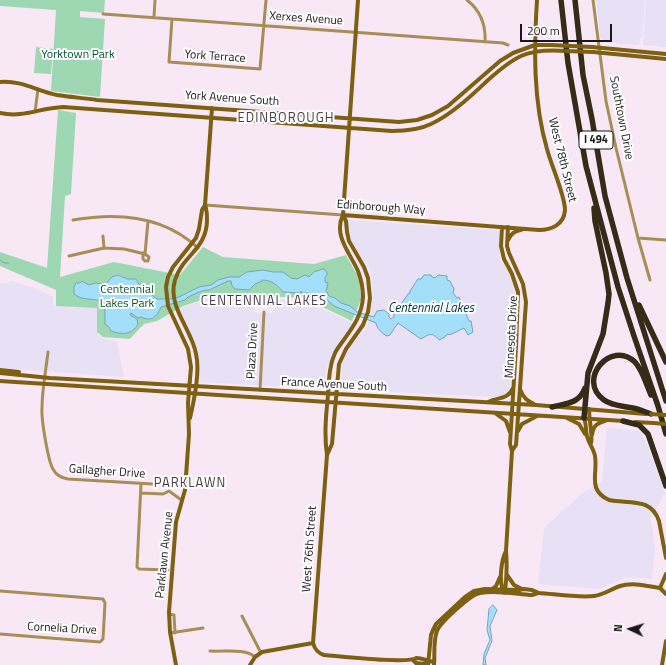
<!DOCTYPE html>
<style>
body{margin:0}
#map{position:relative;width:666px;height:665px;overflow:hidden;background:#f8e8f6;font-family:"Titillium Web",sans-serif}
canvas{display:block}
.north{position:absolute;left:610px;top:609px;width:40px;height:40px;-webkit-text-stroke:3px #fff;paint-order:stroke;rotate:274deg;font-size:11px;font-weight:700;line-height:16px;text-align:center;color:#1b161b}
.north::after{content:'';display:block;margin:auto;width:14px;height:18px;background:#1b161b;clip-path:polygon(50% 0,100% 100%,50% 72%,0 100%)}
.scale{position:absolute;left:520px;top:24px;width:92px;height:18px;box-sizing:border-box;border:2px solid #1b161b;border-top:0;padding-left:5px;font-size:12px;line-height:14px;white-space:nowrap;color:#1b161b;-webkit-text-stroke:3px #fff;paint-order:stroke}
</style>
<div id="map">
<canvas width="666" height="665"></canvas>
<div class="north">N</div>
<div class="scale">200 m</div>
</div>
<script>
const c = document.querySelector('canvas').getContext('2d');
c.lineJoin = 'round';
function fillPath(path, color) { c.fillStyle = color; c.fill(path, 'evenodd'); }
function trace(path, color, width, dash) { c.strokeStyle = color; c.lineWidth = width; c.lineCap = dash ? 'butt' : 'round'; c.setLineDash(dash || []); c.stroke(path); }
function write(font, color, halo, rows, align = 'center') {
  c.font = font + ' "Titillium Web",sans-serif'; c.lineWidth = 4; c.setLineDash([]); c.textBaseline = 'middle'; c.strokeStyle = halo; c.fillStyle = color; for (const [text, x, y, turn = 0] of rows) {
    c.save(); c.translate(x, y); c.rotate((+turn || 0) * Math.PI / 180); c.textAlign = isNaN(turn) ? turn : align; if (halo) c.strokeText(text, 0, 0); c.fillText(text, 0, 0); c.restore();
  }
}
fillPath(new Path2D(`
 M596,0H645L642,37L640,39L639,45L604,42L600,38Z
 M646,0H666V47L643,45Z
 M348,220L496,230L499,232L500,259L511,277L514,286L516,300L510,387L508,394L501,397L347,390L341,377L343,355L367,327L373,297L370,270L351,240L348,226Z
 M13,281L37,289L53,297V306L97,308V333L103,339L117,341L124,377L0,368V284Z
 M239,295L252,298L255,303L253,312L272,313L277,300L285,299L292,302L294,300L301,303L303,301L354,323L335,350L326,370L324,385L322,389L201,382L198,377L199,358L194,341L180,308L219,296L230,297Z
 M607,428L640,431L647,444L665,493L650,519L653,531L655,549L652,579L626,577L600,589L538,584L544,528L580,495L602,481Z`), '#e8e0f5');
fillPath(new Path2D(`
 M0,0H105L104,13L80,11V17L105,19L100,97L51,91L56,10L0,6Z
 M36,47L53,49L51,74L34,73Z
 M58,110L76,113L71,194L65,196L60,277L114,262L180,275L203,247L223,257L314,264L346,255L360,280L361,300L352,321L303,298L221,294L183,306L157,321L144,324L130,339L103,337L97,332V308L56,306V290L0,266V252L47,268Z`), '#9ed8b3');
const water = new Path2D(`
 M324,269L327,273V275L325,277V282L328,283L326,291L329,296L335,298L341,303L350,306L357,312L374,317L377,311L384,310L389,314V317L391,319L394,317V314L408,294L410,293V291L418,279H421L424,275H431L432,277L435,278L438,275L447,276V280L450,281L454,289L453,293L457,298L459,297L469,321H471L473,332L468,335L464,328L452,334L446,335L445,337L439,340C438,339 437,337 435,336C430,332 425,337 421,339L398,323L390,335L387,336C382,334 376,327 376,323L334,306C324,296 318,293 302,293L301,291L300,293L283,292C278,285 271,280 262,280V281L255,284L249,290L235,289L232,286L231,281H228L209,290H205L199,292L188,297L185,300L161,307C156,317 153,322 141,317L138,318L131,313L130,315L137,319L138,324C132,335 122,335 111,331L109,327L105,324V302C95,298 82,301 74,294V287L76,283H80L82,281L89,285L95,283L106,284L112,277L118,275L127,279H136L143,291L150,293L154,297L157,299H170L179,297L199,287L211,285L218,280L229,277H239L247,272L263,270L273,272H283L291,278L297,279L305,275L309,277L314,272Z
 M493,605L497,610L490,626L492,641L485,658L486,665H483L484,654L490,640L487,630L489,609Z`);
fillPath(water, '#a4dffa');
trace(water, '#7ba3b7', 1);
trace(new Path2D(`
 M0,260L4,263H9`), '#7ba3b7', 1);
trace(new Path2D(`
 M467,0C481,11 486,25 485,42
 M593,0L606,101L616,148L638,238L666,240
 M103,14L503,43L508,45
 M154,17L155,0
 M172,19L169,62L260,69L266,0
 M35,112L38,89
 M205,205L343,215
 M73,220C118,212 163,215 198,248
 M103,236L104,248
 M638,238L650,280
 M143,253V259L145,261H148L149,257L145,254
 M145,254L148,221
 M69,256L104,248L124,249L145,254
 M48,352C46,370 42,389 42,408C41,418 48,461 53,469C56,475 61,478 68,479L186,486
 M260,390L264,312
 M141,484L137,567L139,569L168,570
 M141,493L163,494L169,491L180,499
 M0,591L103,599L105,603L103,639L100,642L0,634
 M169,614L174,615L175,633
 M242,616L261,653
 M170,633L203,628
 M210,651C224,652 245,648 255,657`), '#a78e56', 3);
trace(new Path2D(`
 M358,0L343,215C333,235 350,253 358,271C361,279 363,288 363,297C362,315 353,327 343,341C340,345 337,349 335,353C329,366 329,381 328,395C326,415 324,435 327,455L313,643C315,650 318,653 324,655C339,656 408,664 416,658C423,658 427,661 434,662
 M592,47L666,54
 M593,52L666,59
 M0,82C21,80 37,91 57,95C70,97 83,98 97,100L399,122L417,120L432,115L448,106L500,61L513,53L535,45H551
 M0,113C24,118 39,108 63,107L392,131C405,131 419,130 431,124C451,115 471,96 487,81C497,72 508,62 521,56C534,50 552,50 566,51
 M343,215L539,230C551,230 564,225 565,210C565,195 551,165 547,149C533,101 534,49 537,0
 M502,227L501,246L504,259L512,274L518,292L516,347L510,444L512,451L506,551C507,560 507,585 504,593
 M508,227L507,246L509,253L523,284L526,302L516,445L512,451
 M508,240C511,234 514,231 521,230
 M0,370L19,372
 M0,373L50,378L536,405L646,414
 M0,381L624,421
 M521,391C523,398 528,401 534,404
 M488,402C498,397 508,400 513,388
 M589,409C589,418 593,438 591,443
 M495,413L506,421L510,432
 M190,418C194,401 200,370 196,354C192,329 167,307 175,280C182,256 207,249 207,220C207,214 207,210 205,205L212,108
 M567,418L579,424L585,434
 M584,418C587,425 585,433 588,439C590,445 594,450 595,456C598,474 587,490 609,500C628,504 651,497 659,521L666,558
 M635,422L653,423
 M518,431L522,424L537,416
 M592,435C593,426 597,423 605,421
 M327,455L332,444L339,364L346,349L363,325L368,312L370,298L368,278L364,267L349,241L347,232L346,221L343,215
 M507,575L514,585L522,589
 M660,588L666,574
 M660,588L666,594
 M492,589L496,586L500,577
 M503,591C499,580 501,561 506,551
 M413,660L416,663L424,664L428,661
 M176,665L170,632L169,612L176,522L185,490L189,434L188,403L191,367L188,349L168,306L166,287L168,277L173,267L196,238L199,229L202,210L205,205
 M250,665L255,657L262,652L313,643
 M428,665L431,635L433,630L436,624L465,597L474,591L485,589L519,590L524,589L532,590L539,593C554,594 580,598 594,596C604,595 611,589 620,586C633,582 647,586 660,588
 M434,665C435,655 433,641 437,631C440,623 471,594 480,593C497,590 516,594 532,595L538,593
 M662,665L666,641`), '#7e6012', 4);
trace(new Path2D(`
 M561,0L568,63L586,166L618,287L634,336L658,406L666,434
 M575,0L583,75L592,119L605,196L627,278L666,401
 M639,305L666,362
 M552,407C567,403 579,404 585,388
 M651,414C645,412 639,409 633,408C624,406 612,406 604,400C576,380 611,339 635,362C643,371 646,384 651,395
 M584,418L588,373L603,334L608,303L609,294L606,273L595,221L594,208
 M623,421L639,425L648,434L666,486`), '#352c18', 5.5);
trace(new Path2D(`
 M551,45L592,47
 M566,51L593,52
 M651,414L666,415
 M653,423L666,424`), '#7e6012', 4);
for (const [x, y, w] of [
 [596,140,34]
]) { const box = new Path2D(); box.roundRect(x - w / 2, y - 9, w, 18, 3); c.fillStyle = '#fff'; c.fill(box); trace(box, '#1b161b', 1); }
write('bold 11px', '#1b161b', null, [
 ["I 494",596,140]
]);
write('12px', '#1b161b', '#fff', [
 ["Xerxes Avenue",306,19,4],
 ["York Terrace",215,57,4],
 ["York Avenue South",232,99,4],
 ["Southtown Drive",621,118,79],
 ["West 78th Street",562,160,76],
 ["Edinborough Way",381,208,4],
 ["Minnesota Drive",512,337,-87],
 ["Plaza Drive",253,351,-87],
 ["France Avenue South",334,385,3],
 ["Gallagher Drive",107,472,4],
 ["West 76th Street",310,549,-86],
 ["Parklawn Avenue",165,555,-84],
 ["Cornelia Drive",62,629,3]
]);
write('12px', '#07512f', '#fff', [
 ["Yorktown Park",78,55],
 ["Centennial",127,290],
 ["Lakes Park",127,304]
]);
c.letterSpacing = '1px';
write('13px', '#473b46', '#fff', [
 ["EDINBOROUGH",286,119],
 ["CENTENNIAL LAKES",264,302],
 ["PARKLAWN",190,484]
]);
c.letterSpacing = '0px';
write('italic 13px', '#013648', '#fff', [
 ["Centennial Lakes",431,309]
]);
</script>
